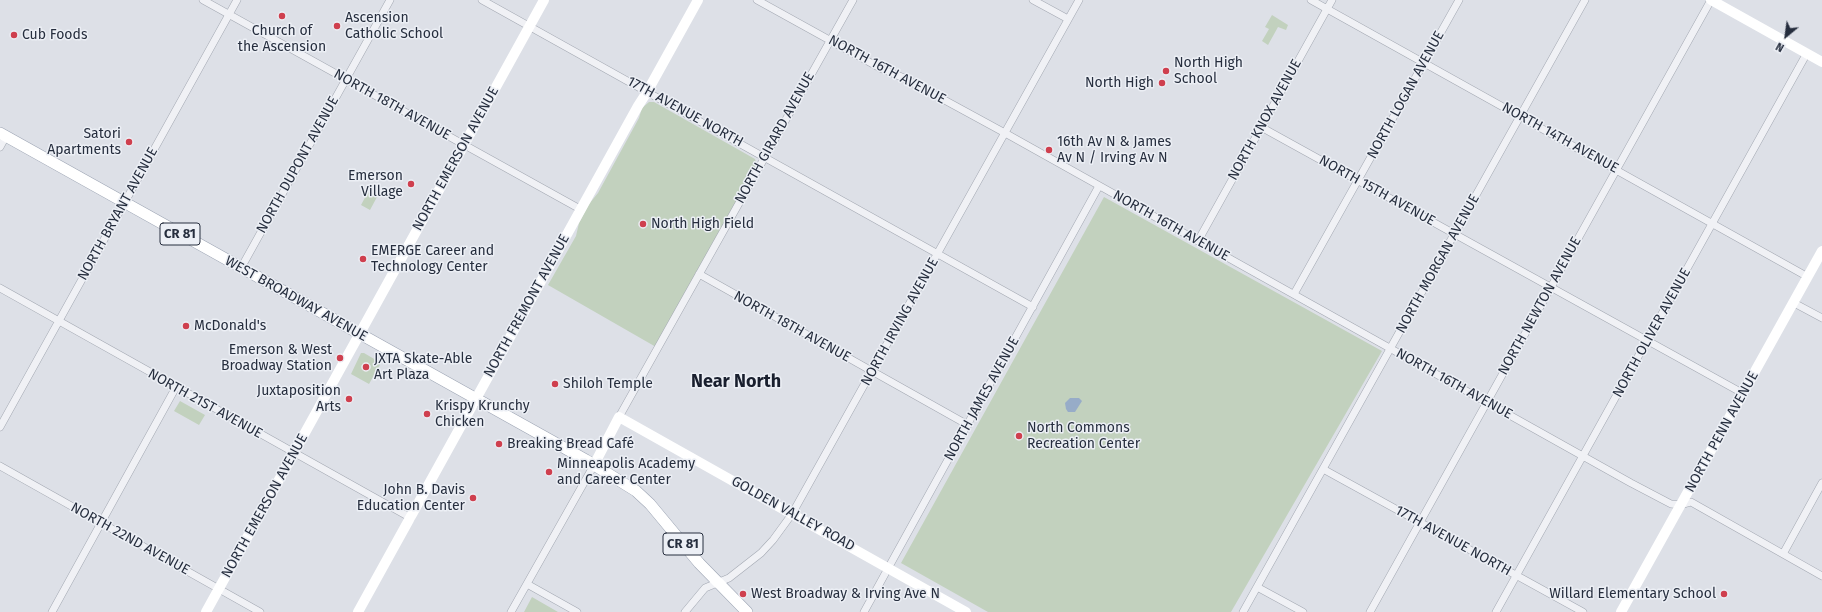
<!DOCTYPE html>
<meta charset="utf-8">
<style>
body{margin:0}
#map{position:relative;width:1822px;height:612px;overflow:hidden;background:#dde0e7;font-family:"Fira Sans",sans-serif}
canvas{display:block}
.north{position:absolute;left:1766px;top:16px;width:40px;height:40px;-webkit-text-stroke:3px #eceff5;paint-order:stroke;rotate:209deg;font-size:11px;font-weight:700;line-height:16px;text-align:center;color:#262e3e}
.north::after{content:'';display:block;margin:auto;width:14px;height:18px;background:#262e3e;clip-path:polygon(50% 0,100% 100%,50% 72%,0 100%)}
</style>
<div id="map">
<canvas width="1822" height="612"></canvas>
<div class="north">N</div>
</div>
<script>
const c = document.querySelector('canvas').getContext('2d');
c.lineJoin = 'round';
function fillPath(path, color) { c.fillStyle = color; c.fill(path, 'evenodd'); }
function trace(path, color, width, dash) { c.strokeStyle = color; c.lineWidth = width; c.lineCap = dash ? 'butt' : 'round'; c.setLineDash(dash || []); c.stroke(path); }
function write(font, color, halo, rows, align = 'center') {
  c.font = font + ' "Fira Sans",sans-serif'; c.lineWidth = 3; c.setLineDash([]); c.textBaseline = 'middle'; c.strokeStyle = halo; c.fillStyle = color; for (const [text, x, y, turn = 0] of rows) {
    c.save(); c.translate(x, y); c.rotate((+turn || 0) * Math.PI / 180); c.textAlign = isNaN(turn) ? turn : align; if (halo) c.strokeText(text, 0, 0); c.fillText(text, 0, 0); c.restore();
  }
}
fillPath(new Path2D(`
 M1272,15L1288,25L1286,30L1278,27L1268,45L1262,41L1269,29L1265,27Z
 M649,102H654L755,159L757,166L656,347L548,285L576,236L579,223L589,204L598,193L639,118L642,108Z
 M368,192L377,197L370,210L361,205Z
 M1104,197L1382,351L1231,612H988L901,563Z
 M361,353H364L381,363L369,384L351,374Z
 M180,401L205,415L199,425L174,411Z
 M532,597L558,612H524Z`), '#c2d1be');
fillPath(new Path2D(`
 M1070,398H1079L1082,401L1075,412H1068L1066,409L1065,403Z`), '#97acc8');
const street = new Path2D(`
 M203,0L580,209
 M482,0L1033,307
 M757,0L880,68L904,78L1005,133L1631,483L1671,504L1681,505L1691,502L1822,576
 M1033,0L1068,19
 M1311,0L1808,277
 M1261,127L1744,394
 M0,147L6,136
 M1198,241L1332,0
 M241,268L390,0
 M699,274L968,425
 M0,288L411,518
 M1294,294L1459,0
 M1794,303L1822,318
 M619,417L853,0
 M0,427L237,0
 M0,466L260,612
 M1323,469L1583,612
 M1783,554L1822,483
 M527,584L577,612
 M1257,587L1303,612
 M52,612L176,387
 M511,612L594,465
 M685,612L705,588L729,578L761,553L773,540L792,514L1079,0
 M864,612L1099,186
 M1243,612L1585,0
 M1370,612L1711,0
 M1496,612L1807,53`);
const primary = new Path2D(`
 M0,133L586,460L636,491L650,504L699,563L747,612`);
trace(street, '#a2a7b1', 8);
trace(primary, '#9ca4b3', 12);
trace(street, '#f0f1f5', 7);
trace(new Path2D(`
 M1711,0L1822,62
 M594,465L619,417L966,612
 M206,612L544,0
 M358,612L638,106L647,92L698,0
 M1621,612L1822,251`), '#fff', 10);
trace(primary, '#fff', 11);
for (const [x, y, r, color] of [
 [282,16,4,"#cf3f4e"],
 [337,26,4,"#cf3f4e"],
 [14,35,4,"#cf3f4e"],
 [1166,71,4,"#cf3f4e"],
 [1162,83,4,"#cf3f4e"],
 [129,142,4,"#cf3f4e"],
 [1049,150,4,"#cf3f4e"],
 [411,184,4,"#cf3f4e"],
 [643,224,4,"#cf3f4e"],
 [363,259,4,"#cf3f4e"],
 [186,326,4,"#cf3f4e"],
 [340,358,4,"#cf3f4e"],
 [366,367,4,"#cf3f4e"],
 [555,384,4,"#cf3f4e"],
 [349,399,4,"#cf3f4e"],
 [427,414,4,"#cf3f4e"],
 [1019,436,4,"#cf3f4e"],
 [499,444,4,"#cf3f4e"],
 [549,472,4,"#cf3f4e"],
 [473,498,4,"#cf3f4e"],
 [743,594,4,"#cf3f4e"],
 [1724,594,4,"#cf3f4e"]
]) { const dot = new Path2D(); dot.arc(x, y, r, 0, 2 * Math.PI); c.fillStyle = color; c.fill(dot); trace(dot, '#eceff5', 1.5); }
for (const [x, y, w] of [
 [180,234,40],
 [683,544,40]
]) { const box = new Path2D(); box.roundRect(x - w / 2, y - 11, w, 22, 3); c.fillStyle = '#eceff5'; c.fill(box); trace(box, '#262e3e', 1); }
write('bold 13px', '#262e3e', null, [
 ["CR 81",180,234],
 ["CR 81",683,544]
]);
write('14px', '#262e3e', '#eceff5', [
 ["Ascension",345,18],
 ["Catholic School",345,34],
 ["Church of",282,31,"center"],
 ["the Ascension",282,47,"center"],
 ["Cub Foods",22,35],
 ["North High",1174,63],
 ["School",1174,79],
 ["North High",1154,83,"right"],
 ["Satori",121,134,"right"],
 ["Apartments",121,150,"right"],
 ["16th Av N & James",1057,142],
 ["Av N / Irving Av N",1057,158],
 ["Emerson",403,176,"right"],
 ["Village",403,192,"right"],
 ["North High Field",651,224],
 ["EMERGE Career and",371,251],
 ["Technology Center",371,267],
 ["McDonald's",194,326],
 ["Emerson & West",332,350,"right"],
 ["Broadway Station",332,366,"right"],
 ["JXTA Skate-Able",374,359],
 ["Art Plaza",374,375],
 ["Shiloh Temple",563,384],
 ["Juxtaposition",341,391,"right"],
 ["Arts",341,407,"right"],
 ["Krispy Krunchy",435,406],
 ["Chicken",435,422],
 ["North Commons",1027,428],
 ["Recreation Center",1027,444],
 ["Breaking Bread Café",507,444],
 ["Minneapolis Academy",557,464],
 ["and Career Center",557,480],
 ["John B. Davis",465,490,"right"],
 ["Education Center",465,506,"right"],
 ["West Broadway & Irving Ave N",751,594],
 ["Willard Elementary School",1716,594,"right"]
], 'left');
write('14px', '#262e3e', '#eceff5', [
 ["NORTH 16TH AVENUE",887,70,28],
 ["NORTH LOGAN AVENUE",1406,95,-61],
 ["NORTH 18TH AVENUE",392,105,29],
 ["17TH AVENUE NORTH",685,112,29],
 ["NORTH KNOX AVENUE",1265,120,-61],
 ["NORTH GIRARD AVENUE",775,138,-61],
 ["NORTH 14TH AVENUE",1560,138,29],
 ["NORTH EMERSON AVENUE",456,159,-61],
 ["NORTH DUPONT AVENUE",298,165,-61],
 ["NORTH 15TH AVENUE",1377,191,29],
 ["NORTH BRYANT AVENUE",118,214,-61],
 ["NORTH 16TH AVENUE",1171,226,29],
 ["NORTH MORGAN AVENUE",1438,264,-61],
 ["WEST BROADWAY AVENUE",296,299,29],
 ["NORTH FREMONT AVENUE",527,306,-61],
 ["NORTH NEWTON AVENUE",1540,306,-61],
 ["NORTH IRVING AVENUE",900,322,-61],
 ["NORTH 18TH AVENUE",792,327,29],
 ["NORTH OLIVER AVENUE",1652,333,-61],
 ["NORTH 16TH AVENUE",1454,384,29],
 ["NORTH JAMES AVENUE",982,399,-61],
 ["NORTH 21ST AVENUE",205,404,29],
 ["NORTH PENN AVENUE",1722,432,-61],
 ["NORTH EMERSON AVENUE",265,506,-61],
 ["GOLDEN VALLEY ROAD",793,514,29],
 ["NORTH 22ND AVENUE",130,539,29],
 ["17TH AVENUE NORTH",1453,541,29]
]);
write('bold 18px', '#191f2e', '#eceff5', [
 ["Near North",736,382]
]);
</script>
